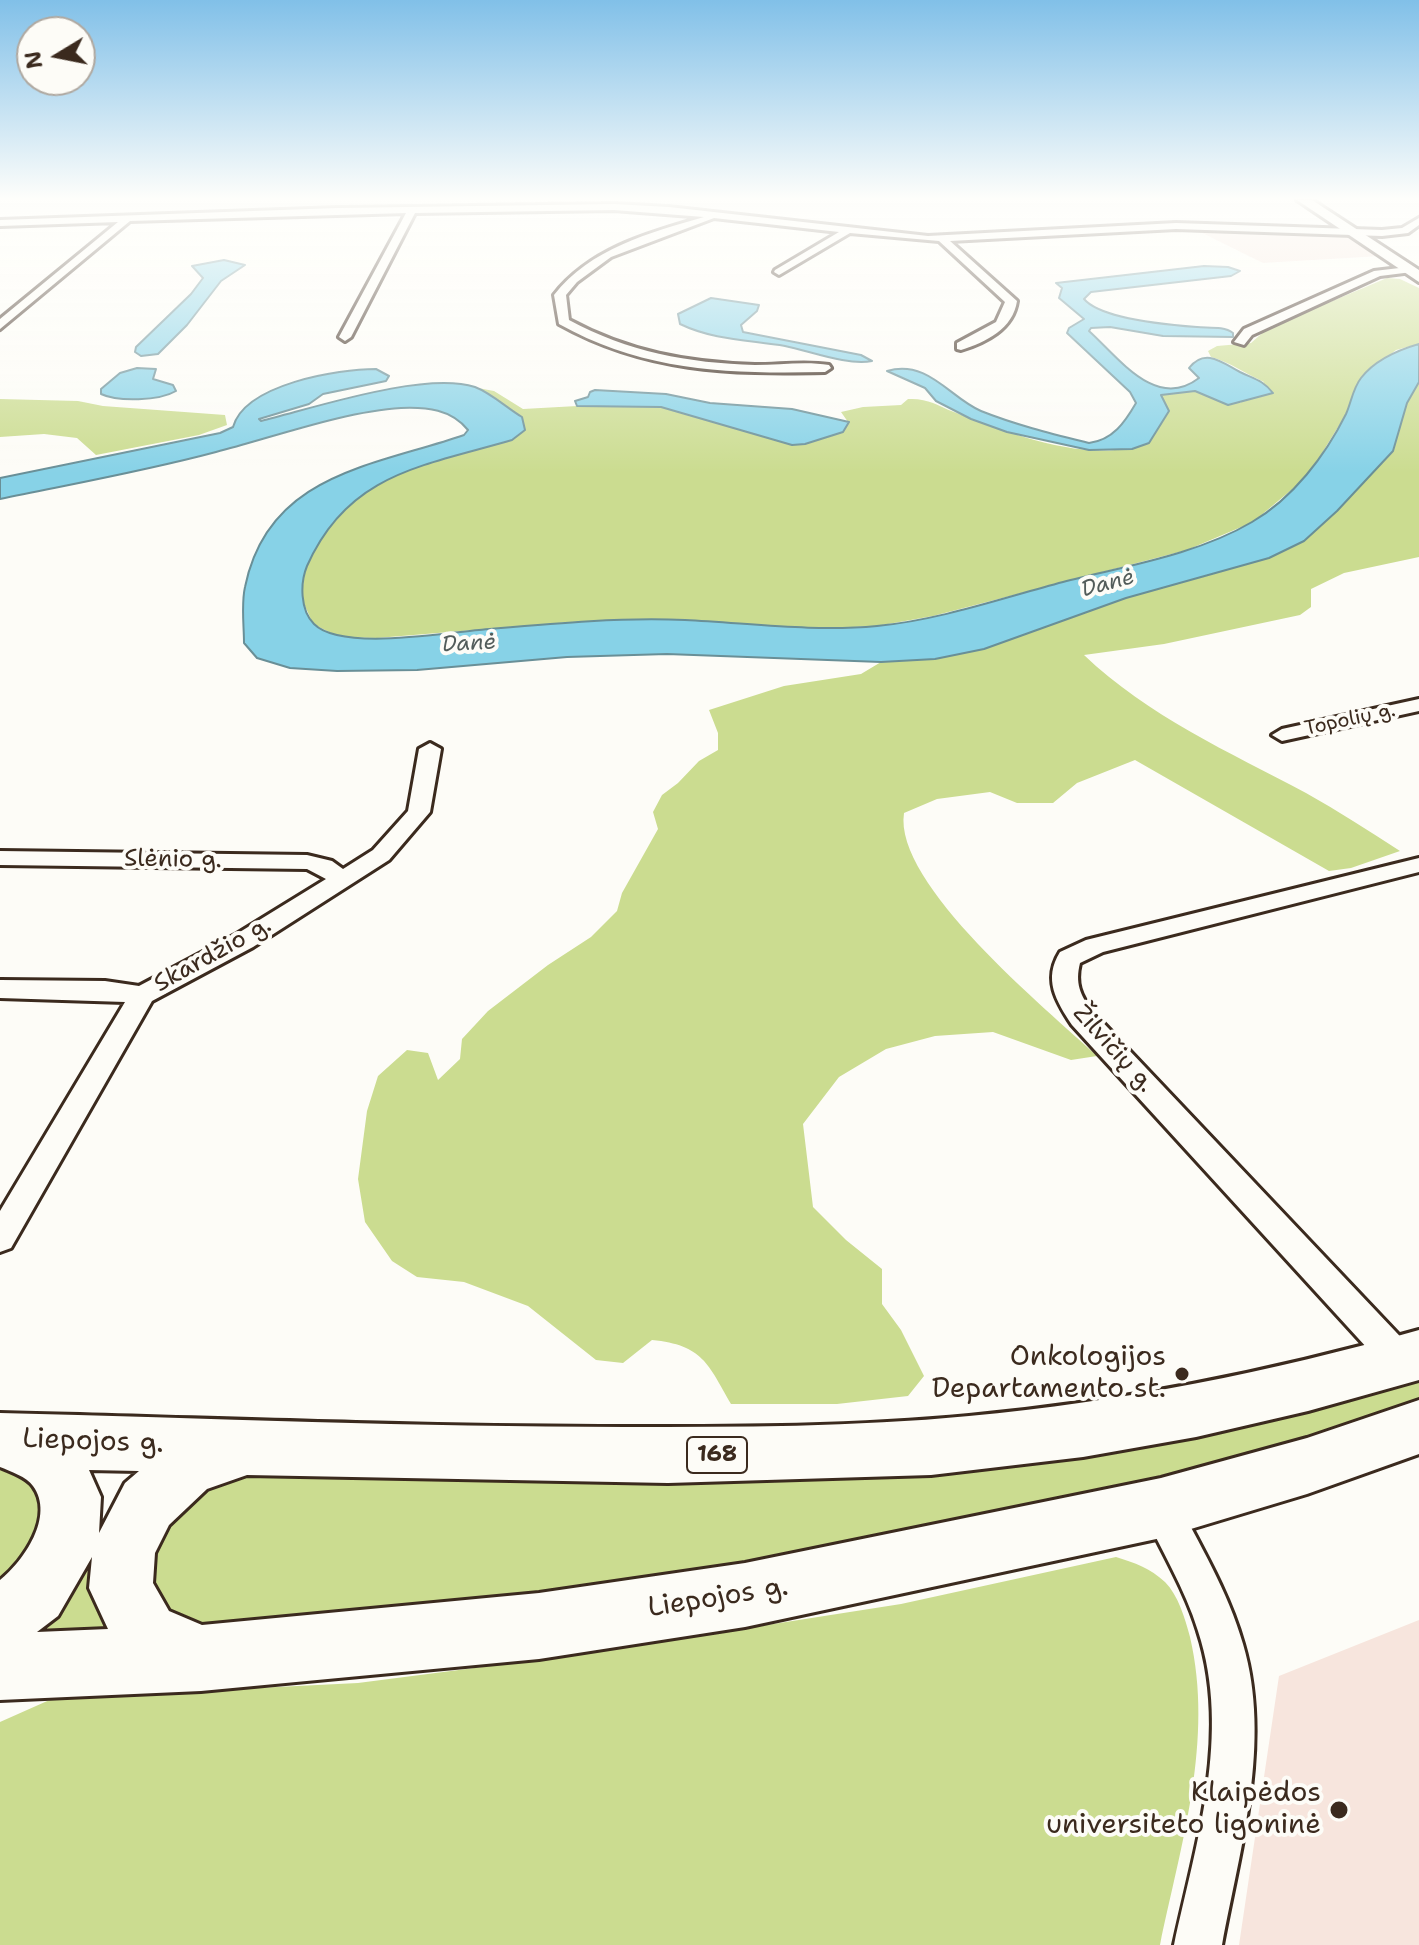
<!DOCTYPE html>
<meta charset="utf-8">
<style>
body{margin:0}
#map{position:relative;width:1419px;height:1945px;overflow:hidden;background:#fdfcf7;font-family:"Shantell Sans",sans-serif}
canvas{display:block}
.north{position:absolute;left:16px;top:16px;width:80px;height:80px;box-sizing:border-box;background:#fdfcf7;border:2px solid #afa8a0;border-radius:50%;rotate:260deg;font-size:22px;font-weight:700;line-height:32px;text-align:center;color:#3b2a1e}
.north::after{content:'';display:block;margin:auto;width:28px;height:36px;background:#3b2a1e;clip-path:polygon(50% 0,100% 100%,50% 72%,0 100%)}
</style>
<div id="map">
<canvas width="1419" height="1945"></canvas>
<div class="north">N</div>
</div>
<script>
const c = document.querySelector('canvas').getContext('2d');
c.lineJoin = 'round';
function fillPath(path, color) { c.fillStyle = color; c.fill(path, 'evenodd'); }
function trace(path, color, width, dash) { c.strokeStyle = color; c.lineWidth = width; c.lineCap = dash ? 'butt' : 'round'; c.setLineDash(dash || []); c.stroke(path); }
function write(font, color, halo, rows, align = 'center') {
  c.font = font + ' "Shantell Sans",sans-serif'; c.lineWidth = 8; c.setLineDash([]); c.textBaseline = 'middle'; c.strokeStyle = halo; c.fillStyle = color; for (const [text, x, y, turn = 0] of rows) {
    c.save(); c.translate(x, y); c.rotate((+turn || 0) * Math.PI / 180); c.textAlign = isNaN(turn) ? turn : align; if (halo) c.strokeText(text, 0, 0); c.fillText(text, 0, 0); c.restore();
  }
}
fillPath(new Path2D(`
 M1190,227L1338,235L1354,240L1380,256L1263,263Z
 M1419,1620V1945H1239L1279,1676Z`), '#f7e5dd');
fillPath(new Path2D(`
 M1387,278L1400,279L1419,288V344L1396,350L1360,379L1346,414L1308,476L1253,522L1187,550L933,616L877,626L805,629L682,620L571,622L377,638L339,637L313,624L302,599L304,573L322,534L353,501L384,478L420,466L522,417L478,388L494,391L523,409L577,406L661,407L759,434L848,422L841,412L863,407L901,405L908,399C928,398 936,405 954,412C1011,434 1089,465 1149,443L1160,395L1195,391L1240,403L1264,382C1246,374 1230,362 1211,357L1208,351L1217,346L1251,343L1268,328Z
 M1419,382V557L1344,573L1311,589V607L1300,615L1164,644L1084,655C1148,716 1229,752 1306,793C1338,811 1369,831 1400,851L1351,868L1329,871L1135,760L1077,783L1053,803H1017L990,792L937,799L904,813C893,884 1047,1009 1097,1056L1071,1060L993,1032L935,1036L886,1049L839,1077L803,1124L813,1207L846,1240L882,1269V1304L901,1330L924,1376L908,1396L837,1404H731C708,1364 703,1345 652,1340L623,1363L596,1360L528,1306L464,1282L417,1277L392,1261L365,1222L358,1179L367,1111L378,1076L407,1050L428,1053L438,1080L460,1059L462,1039L488,1011L548,965L591,937L617,911L622,893L658,829L653,812L662,795L678,783L699,761L718,750V733L709,710L784,686L861,674L881,662L935,659L984,649L1126,598L1269,558L1314,532L1393,451L1407,403Z
 M0,399L78,401L103,406L225,415L227,425L199,435L96,455L77,438L44,434L0,437Z
 M1419,1379V1399L1265,1450L938,1530L542,1600L208,1635L160,1622L142,1568L199,1474H438L729,1482L921,1474Z
 M0,1463L24,1470L53,1501L0,1606Z
 M90,1556L124,1639L3,1646Z
 M1116,1557C1135,1563 1150,1568 1165,1582C1178,1595 1185,1618 1190,1637C1214,1740 1181,1844 1160,1945H0V1722L54,1698L358,1683L575,1655L901,1604Z`), '#cbdc90');
const water = new Path2D(`
 M224,260L245,265L221,281L187,325L158,354L141,356L135,352L136,347L191,294L203,278L192,266Z
 M1204,266L1228,267L1240,271L1231,276L1091,292L1084,299C1101,319 1170,325 1197,327C1209,328 1224,326 1233,333V337L1163,336L1110,327L1091,328L1089,331C1119,358 1156,411 1199,378L1189,368C1205,347 1223,363 1240,372C1254,379 1263,380 1273,393L1228,405L1195,391L1161,395L1169,411L1149,443L1132,449L1089,450L1007,432L971,419L936,401L925,388L887,371C928,359 950,398 981,411C1016,425 1053,434 1089,443C1113,440 1125,422 1136,403L1130,392L1067,333L1069,328L1084,319L1059,298L1062,288L1056,283Z
 M711,298L759,305L757,311L741,325L743,332L861,355L872,361C848,366 810,351 785,346C749,340 713,340 680,324L678,314Z
 M1419,344V382L1407,403L1393,451L1337,511L1304,541L1269,558L1126,598L984,649L935,659L881,662L667,654L567,657L417,670L337,671L290,668L257,658L244,643C244,625 241,604 245,587C268,473 375,466 464,435L468,430C451,409 427,407 401,408C346,411 271,438 216,452C145,471 72,484 0,499V478L220,433L233,427C245,384 338,369 376,369L389,376L386,381L323,394L309,404L259,419L261,421C314,408 424,371 475,387C491,393 507,408 522,417L525,430L512,440C423,466 348,473 307,566C300,583 300,610 314,624C341,651 442,633 479,630C547,624 617,617 685,620C749,623 812,632 877,626C940,620 1002,598 1063,582C1125,566 1196,555 1252,522C1293,498 1325,456 1346,414C1351,403 1353,388 1361,378C1375,360 1398,350 1419,344Z
 M137,368L156,369L153,379L173,385L176,391C159,401 118,402 101,394V389L120,373Z
 M595,390L666,394L710,403L792,409L849,422L843,432L805,444L792,445L661,407L577,406L575,401L588,397L590,392Z`);
fillPath(water, '#87d2e7');
trace(water, '#698f97', 2);
const street = new Path2D(`
 M614,204L669,207L928,236L1176,223L1382,230L1402,228L1419,218V225L1408,233L1382,236L1176,229L950,241L1017,301C1013,329 986,342 961,350L957,349V343L996,322L1005,302L939,241L850,233L779,275L774,272L775,270L839,232L714,218L611,257L577,282L566,295L569,320C628,352 688,363 755,365C779,365 806,361 829,365L831,368L825,372C729,374 645,372 559,324L554,295C591,248 649,233 704,217L614,210L415,213L351,337L345,341L339,337L406,213L130,221L0,329V319L118,222L0,226V220L337,208Z
 M1408,267L1413,270L1412,272L1380,276L1252,335L1244,345L1234,342L1244,329L1374,271Z
 M1419,699V711L1282,741L1272,735L1282,729Z
 M430,743L441,749L430,812L389,860L253,947L152,1001L11,1248L0,1252V1211L125,1002L0,998V980L105,981L139,986L235,935L326,879L307,869L0,865V851L307,855L332,861L343,869L373,850L408,811L419,749Z
 M1419,858V872L1103,952L1080,963C1075,983 1080,995 1092,1011L1413,1350L1418,1361L1413,1372L1401,1376L1389,1372L1072,1025C1056,1001 1043,979 1060,952L1086,940Z
 M1161,1490L1174,1495C1199,1544 1228,1591 1243,1644C1272,1742 1240,1848 1222,1945H1174C1196,1843 1232,1734 1198,1631C1185,1588 1160,1549 1142,1508L1148,1495Z`);
const secondary = new Path2D(`
 M1297,200H1312L1419,270V282Z`);
const primary = new Path2D(`
 M1419,1330V1380L1308,1411L1196,1437L1083,1457L931,1475L668,1483L247,1475L207,1489L169,1525L155,1553L153,1583L169,1611L202,1625L539,1593L745,1563L1161,1478L1307,1438L1419,1400V1454L1307,1494L1161,1538L745,1627L539,1659L201,1691L0,1700V1580C24,1561 55,1516 33,1486C27,1477 10,1471 0,1467V1413C208,1418 416,1427 624,1427C739,1427 854,1427 969,1416C1121,1402 1271,1372 1419,1330ZM89,1470L139,1471L125,1483L99,1533L101,1497ZM92,1557L89,1588L108,1629L37,1632L58,1616Z`);
trace(street, '#3b2a1e', 6);
trace(secondary, '#3b2a1e', 6);
trace(primary, '#3b2a1e', 6);
fillPath(street, '#fdfcf7');
fillPath(secondary, '#fdfcf7');
fillPath(primary, '#fdfcf7');
const sky = c.createLinearGradient(0, 0, 0, 473);
sky.addColorStop(0, '#81c0e8');
sky.addColorStop(0.42, '#fefefb');
sky.addColorStop(1, '#fefefb00');
c.fillStyle = sky;
c.fillRect(0, 0, 1419, 473);
for (const [x, y, r, color] of [
 [1182,1374,8,"#3b2a1e"],
 [1339,1810,10,"#3b2a1e"]
]) { const dot = new Path2D(); dot.arc(x, y, r, 0, 2 * Math.PI); c.fillStyle = color; c.fill(dot); trace(dot, '#fdfcf7', 3); }
write('20px', '#3b2a1e', '#fdfcf7', [
 ["Topolių g.",1350,720,-12]
]);
write('italic 22px', '#525c5a', '#fdfcf7', [
 ["Danė",1108,584,-15],
 ["Danė",469,644,-3]
]);
for (const [x, y, w] of [
 [717,1455,60]
]) { const box = new Path2D(); box.roundRect(x - w / 2, y - 18, w, 36, 6); c.fillStyle = '#fdfcf7'; c.fill(box); trace(box, '#3b2a1e', 2); }
write('bold 22px', '#3b2a1e', null, [
 ["168",717,1455]
]);
write('24px', '#3b2a1e', '#fdfcf7', [
 ["Slėnio g.",173,860,1],
 ["Skardžio g.",213,955,-29],
 ["Žilvičių g.",1113,1049,48]
]);
write('28px', '#3b2a1e', '#fdfcf7', [
 ["Onkologijos",1166,1358],
 ["Departamento st.",1166,1390],
 ["Klaipėdos",1321,1794],
 ["universiteto ligoninė",1321,1826]
], 'right');
write('28px', '#3b2a1e', '#fdfcf7', [
 ["Liepojos g.",93,1442,2],
 ["Liepojos g.",718,1598,-9]
]);
</script>
